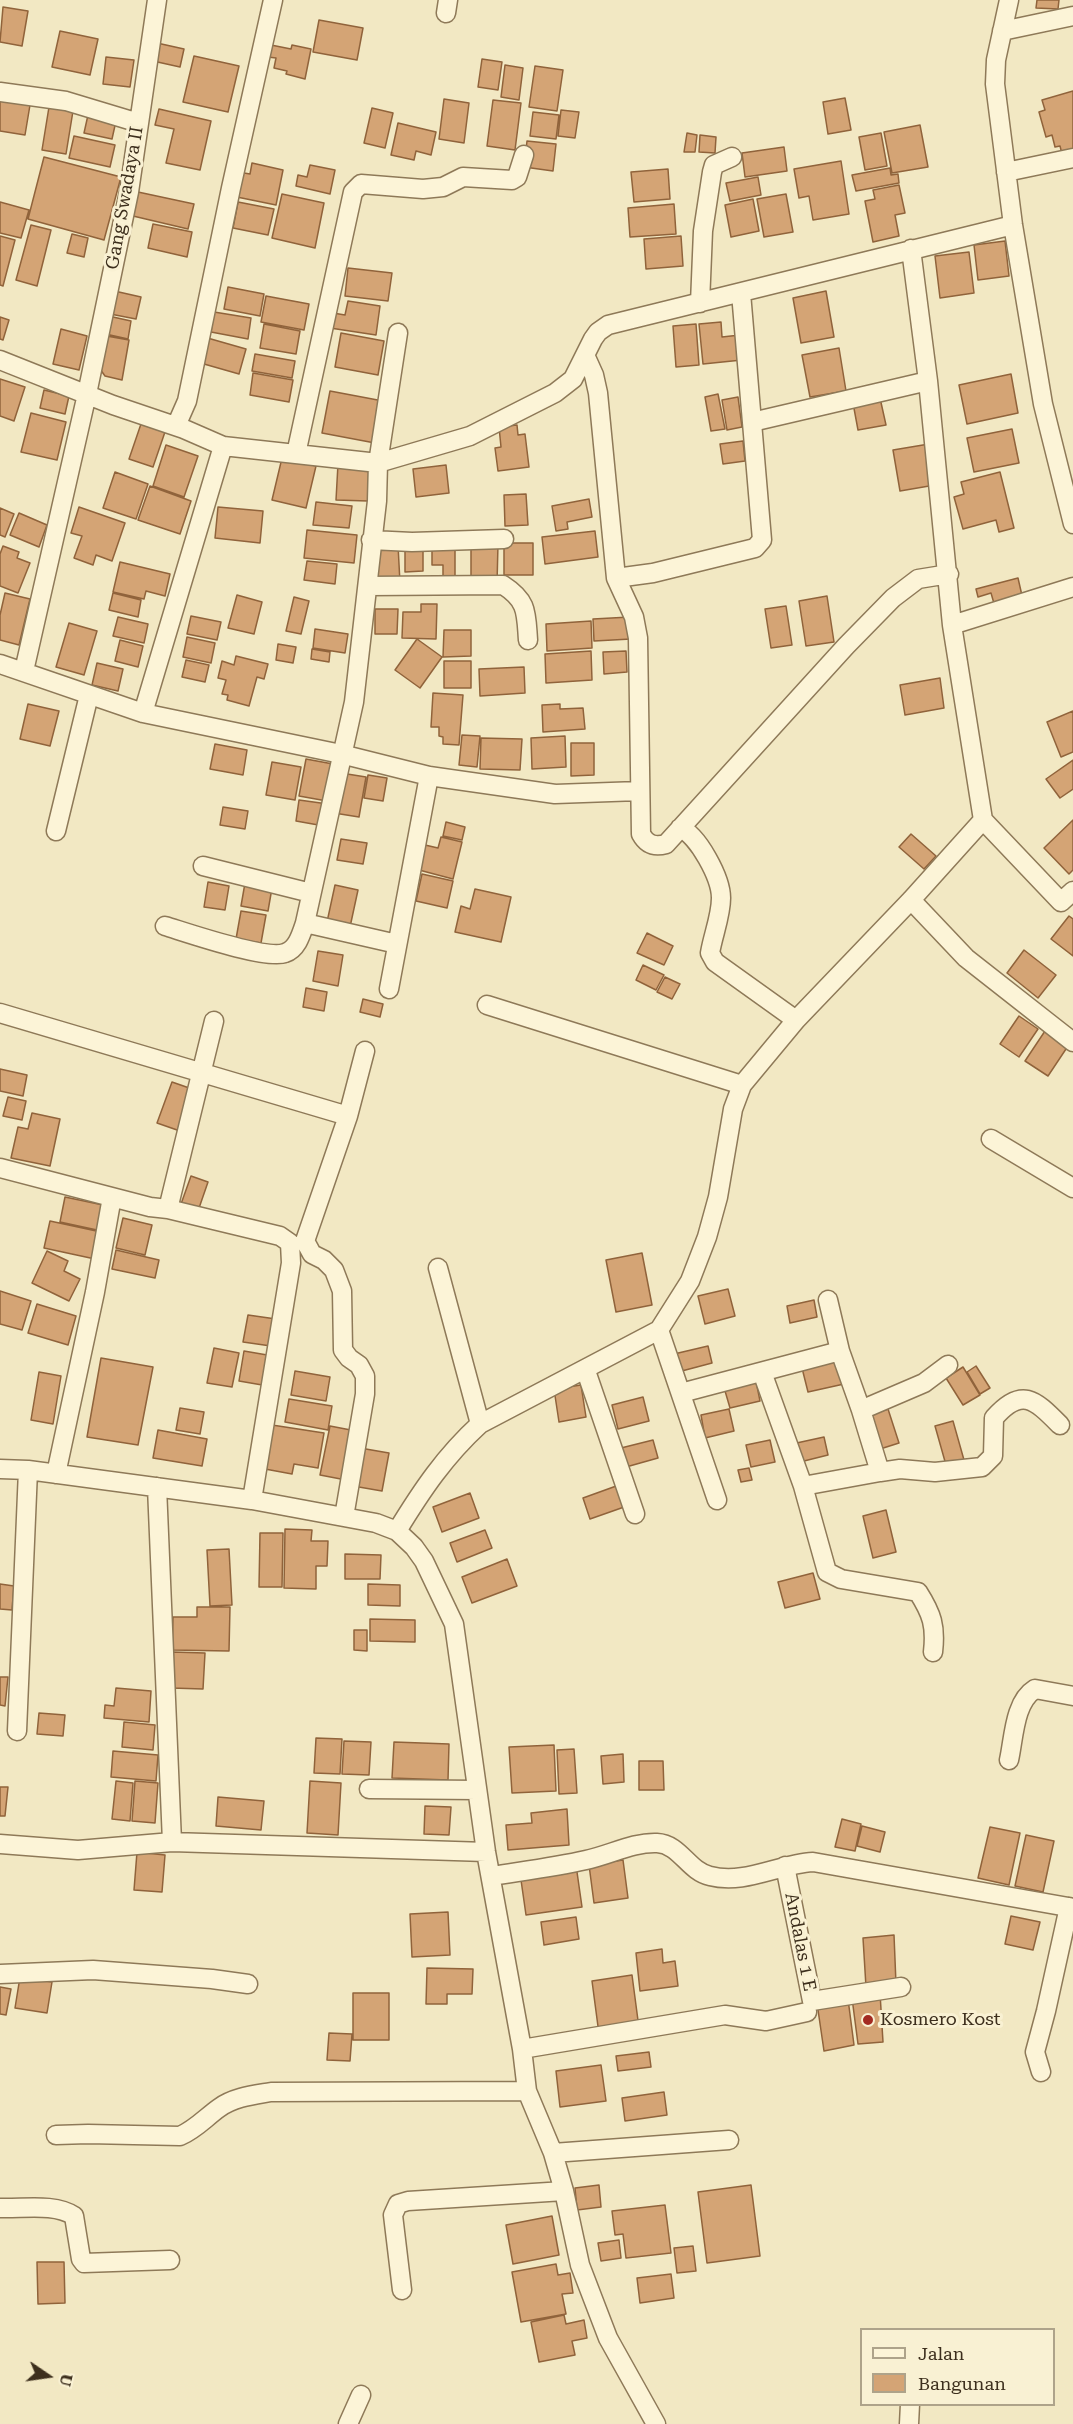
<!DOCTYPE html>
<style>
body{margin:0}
#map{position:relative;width:1073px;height:2424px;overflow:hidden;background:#f2e8c3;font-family:"Roboto Serif",serif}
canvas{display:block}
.legend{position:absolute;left:860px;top:2328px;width:195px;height:78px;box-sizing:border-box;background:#f9f1d3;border:2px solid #aea38a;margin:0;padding:8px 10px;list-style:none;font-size:18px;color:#3d2f1d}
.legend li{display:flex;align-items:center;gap:12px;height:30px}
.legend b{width:30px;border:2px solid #aea38a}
.north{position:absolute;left:18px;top:2346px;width:60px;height:60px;-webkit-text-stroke:4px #f9f1d3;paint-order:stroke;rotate:103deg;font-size:16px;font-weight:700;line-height:24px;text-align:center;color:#3d2f1d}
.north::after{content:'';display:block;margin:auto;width:21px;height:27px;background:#3d2f1d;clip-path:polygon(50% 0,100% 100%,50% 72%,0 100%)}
</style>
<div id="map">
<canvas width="1073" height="2424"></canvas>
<ul class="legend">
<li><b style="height:8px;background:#fcf4d7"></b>Jalan</li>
<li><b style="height:16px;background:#d4a475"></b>Bangunan</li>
</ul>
<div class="north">U</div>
</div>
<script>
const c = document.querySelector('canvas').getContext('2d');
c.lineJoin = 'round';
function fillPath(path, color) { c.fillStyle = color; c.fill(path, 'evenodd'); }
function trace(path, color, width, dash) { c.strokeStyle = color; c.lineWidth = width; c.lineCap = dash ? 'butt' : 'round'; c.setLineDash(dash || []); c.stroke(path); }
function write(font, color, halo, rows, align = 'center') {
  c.font = font + ' "Roboto Serif",serif'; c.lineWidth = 6; c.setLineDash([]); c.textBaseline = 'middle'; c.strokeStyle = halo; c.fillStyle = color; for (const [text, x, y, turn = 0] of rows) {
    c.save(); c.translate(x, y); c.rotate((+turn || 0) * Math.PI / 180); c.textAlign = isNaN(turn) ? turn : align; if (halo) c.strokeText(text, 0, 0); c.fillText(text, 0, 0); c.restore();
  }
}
const building = new Path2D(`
 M1037,0H1059L1058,9L1036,8Z
 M3,7L28,11L22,46L0,42Z
 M319,20L363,28L357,60L313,52Z
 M60,31L98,39L90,75L52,67Z
 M157,43L184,49L180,67L153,61Z
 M271,45L291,49L292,45L311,49L305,79L286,74L287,71L274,68L276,58L268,57Z
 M194,56L239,66L228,112L183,102Z
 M106,57L134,60L130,87L103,84Z
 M482,59L502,62L498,90L478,87Z
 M505,65L523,68L519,100L501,97Z
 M535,66L563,70L557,111L529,107Z
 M1073,91V151L1062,154L1060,146L1055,147L1052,135L1046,137L1039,112L1045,110L1042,100Z
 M0,94L31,99L25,135L0,131Z
 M845,98L851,130L828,134L823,102Z
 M444,99L469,103L464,143L439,139Z
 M493,100L521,103L515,150L487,146Z
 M49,107L73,111L66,154L42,150Z
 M372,108L393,113L385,148L364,143Z
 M159,109L211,121L200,170L166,163L174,129L155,125Z
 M561,110L579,112L575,138L558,136Z
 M533,112L559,115L556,139L530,136Z
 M88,115L116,121L112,139L84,133Z
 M398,123L436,132L431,155L416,151L414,160L391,155Z
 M920,125L928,167L892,173L884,132Z
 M687,133L697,135L695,152H684Z
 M881,133L887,166L865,170L859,137Z
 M700,135L716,137L715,153L699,152Z
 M74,136L115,145L110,167L69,158Z
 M527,141L556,144L553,171L524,167Z
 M784,147L787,171L745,177L742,153Z
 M44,157L121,177L104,240L28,219Z
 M841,161L849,214L813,220L809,196L799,198L794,169Z
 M252,163L283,170L276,205L232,196L238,172L250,174Z
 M310,165L335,170L330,194L296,186L298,175L307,177Z
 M890,168L891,175L898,174L899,183L856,191L852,175Z
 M668,169L670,199L634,202L631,172Z
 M758,177L761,195L730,201L726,183Z
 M899,185L905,213L895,215L899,236L873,242L865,201L875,199L873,190Z
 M138,192L194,204L188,229L133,216Z
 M282,194L324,203L315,248L272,238Z
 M786,194L793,232L764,237L757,199Z
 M753,199L759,231L731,237L725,205Z
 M0,202L29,210L21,238L0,233Z
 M238,202L274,209L268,235L233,228Z
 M674,204L676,234L630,237L628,208Z
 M153,224L192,232L187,257L148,248Z
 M31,225L51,230L37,286L16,280Z
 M72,234L88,238L84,257L67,253Z
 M0,236L15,240L3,286L0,285Z
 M681,236L683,266L646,269L644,239Z
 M1005,241L1009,276L978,280L974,245Z
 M969,252L974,293L940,298L935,256Z
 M348,268L392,273L388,301L345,296Z
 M228,287L264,294L260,316L224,309Z
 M110,290L141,297L136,319L105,313Z
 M826,291L834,337L801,343L793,298Z
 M266,296L309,304L304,330L261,322Z
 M348,301L380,306L376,335L330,328L333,313L345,315Z
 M214,312L251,318L248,339L211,332Z
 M104,315L131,321L128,339L101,333Z
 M0,317L9,320L3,340L0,339Z
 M721,322L722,337L740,335L742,360L703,364L699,324Z
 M264,324L300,331L296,354L260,348Z
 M696,324L699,365L676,367L673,326Z
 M61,329L87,336L79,370L53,364Z
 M341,333L384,341L378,375L335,367Z
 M101,335L129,340L122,380L105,376L95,362Z
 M204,337L246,349L239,374L197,362Z
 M839,348L846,391L810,397L802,355Z
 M255,354L295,361L292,378L252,371Z
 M253,373L293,380L289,402L250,395Z
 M1011,374L1018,413L967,424L959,385Z
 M0,379L25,387L14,421L0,416Z
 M44,390L69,396L65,414L40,408Z
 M330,391L383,401L375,443L322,433Z
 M718,394L725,429L711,431L705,397Z
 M738,397L742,427L727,430L722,400Z
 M880,398L886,425L858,430L853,403Z
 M31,413L66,422L57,460L21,452Z
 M142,421L166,429L153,467L129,459Z
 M517,425L518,435L525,434L529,467L498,471L495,448L501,447L499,427Z
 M1012,429L1019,463L974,472L967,438Z
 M743,441L745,461L723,464L720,444Z
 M929,444L935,485L900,491L893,450Z
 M166,445L198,456L184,497L153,486Z
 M282,458L316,466L306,508L272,500Z
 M338,464L369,465L368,501L336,500Z
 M446,465L449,493L416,497L413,469Z
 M115,472L148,484L136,519L103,508Z
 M1000,472L1014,528L999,532L996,520L963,529L954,497L964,494L961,482Z
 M150,486L191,501L180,534L138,520Z
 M526,494L528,525L505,526L504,495Z
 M589,499L592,517L567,522L568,529L556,531L552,506Z
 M316,502L352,506L349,528L313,525Z
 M79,507L125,523L112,561L96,555L93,565L74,558L82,536L71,533Z
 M218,507L263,511L260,543L215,538Z
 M0,508L14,514L5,537L0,535Z
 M19,513L47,525L39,547L10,535Z
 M307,530L357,535L354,563L304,558Z
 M595,531L598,557L545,564L542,537Z
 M504,543H533V575H504Z
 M471,544H498L497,584H471Z
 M398,545L400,583L376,585L375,546Z
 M3,546L19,552L17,558L30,563L18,593L0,586V554Z
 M432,549H455V583L443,584V565H432Z
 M405,551H423V571L405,572Z
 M307,561L337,564L335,584L304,580Z
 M120,562L170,574L165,596L146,591L144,599L113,592Z
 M1018,578L1023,600L995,607L991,593L978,597L976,589Z
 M5,593L30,599L19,645L0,640V615Z
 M113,593L141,600L138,617L109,610Z
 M237,595L262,602L254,634L228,628Z
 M827,596L834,642L806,646L799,601Z
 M294,597L309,601L301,634L286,631Z
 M421,604H437L436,639L402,638L403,612H421Z
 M786,606L792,645L771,648L765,609Z
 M375,609H398L397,634H375Z
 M191,616L221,622L217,640L187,634Z
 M118,617L148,624L144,643L113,636Z
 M630,617L631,639L594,641L593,619Z
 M591,621L592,648L547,651L546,624Z
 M69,623L97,631L84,675L56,667Z
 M315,629L348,634L345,653L313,648Z
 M444,630H471V656L443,657Z
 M187,637L215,643L211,663L183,657Z
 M417,639L442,657L420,688L395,670Z
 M120,640L143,646L138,667L115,661Z
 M278,644L296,647L293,663L276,660Z
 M312,649L330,652L329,662L311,659Z
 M591,651L592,680L546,683L545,654Z
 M626,651L627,672L604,674L603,652Z
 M236,656L268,664L264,679L257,677L249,706L227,700L228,695L222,694L226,680L218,678L222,661L234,665Z
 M186,660L209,665L205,682L182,677Z
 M444,661H471V688H444Z
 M97,663L123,669L118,691L92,685Z
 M524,667L525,693L480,696L479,669Z
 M940,678L944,708L905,715L900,685Z
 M433,693L463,695L459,745L443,744V737L439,736V727H431Z
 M28,704L59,711L50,746L20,739Z
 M560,704V709L583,708L585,729L543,732L542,705Z
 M1073,711V752L1061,757L1047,722Z
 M462,735L480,736L477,767L459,765Z
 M565,736L566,767L532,769L531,738Z
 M481,738L522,739L520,770L480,769Z
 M571,743H594V775L571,776Z
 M215,744L247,750L243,775L210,769Z
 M306,759L333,764L327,801L299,796Z
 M1073,760V789L1060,798L1046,779Z
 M272,762L301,767L295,800L266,795Z
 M341,773L366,777L359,817L334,813Z
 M368,775L387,778L383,801L364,798Z
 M299,800L328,804L324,826L296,821Z
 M223,807L248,811L245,829L220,825Z
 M1073,820V870L1069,874L1044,848Z
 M446,822L465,827L462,840L443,836Z
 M911,834L936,856L924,869L899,847Z
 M441,837L462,842L453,879L419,870L425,845L438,848Z
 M341,839L367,843L363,864L337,860Z
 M422,874L453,881L447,908L416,901Z
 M208,882L229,886L225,910L204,907Z
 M245,883L272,888L268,911L241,906Z
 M335,885L358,890L350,927L327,922Z
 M475,889L511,897L501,942L455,932L461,906L470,909Z
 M241,911L266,915L261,943L236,939Z
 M1069,916L1073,919V956L1051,939Z
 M647,933L673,946L664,965L637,953Z
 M1024,950L1056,975L1038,998L1007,973Z
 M318,951L343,955L338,986L313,981Z
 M643,965L664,975L656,990L636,980Z
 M665,977L680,984L672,999L657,992Z
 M306,988L327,992L324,1011L303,1007Z
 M363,999L383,1004L380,1017L360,1012Z
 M1019,1016L1038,1029L1019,1057L1000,1044Z
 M1045,1031L1068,1046L1048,1076L1025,1061Z
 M0,1069L27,1075L23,1096L0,1091Z
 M172,1082L195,1090L180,1131L157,1123Z
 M8,1097L26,1101L22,1120L3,1116Z
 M32,1113L60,1119L50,1166L11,1158L18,1127L28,1129Z
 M191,1176L208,1182L198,1211L181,1204Z
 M65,1197L103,1205L97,1230L60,1222Z
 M123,1218L152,1225L145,1255L116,1248Z
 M50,1221L101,1232L95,1259L44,1248Z
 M116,1250L159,1260L155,1278L112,1269Z
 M47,1251L68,1261L64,1271L80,1279L69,1301L32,1283Z
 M642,1253L652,1305L616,1312L606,1260Z
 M728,1289L735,1316L705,1324L698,1296Z
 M0,1291L31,1301L22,1330L0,1324Z
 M814,1300L817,1317L790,1323L787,1306Z
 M37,1304L76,1316L68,1345L28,1333Z
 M248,1315L276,1319L271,1346L243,1342Z
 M708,1346L712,1363L678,1372L674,1354Z
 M214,1348L239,1353L232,1387L207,1383Z
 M244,1351L273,1356L268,1386L239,1381Z
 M101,1358L153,1367L138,1445L87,1437Z
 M838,1360L844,1384L808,1392L802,1368Z
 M976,1366L990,1388L980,1394L967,1372Z
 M963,1367L980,1395L963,1405L946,1378Z
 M295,1371L330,1377L326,1401L291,1395Z
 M39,1372L61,1376L53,1424L31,1420Z
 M755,1376L760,1401L730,1408L723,1384Z
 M581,1385L586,1417L559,1422L554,1389Z
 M643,1397L649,1421L618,1429L612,1405Z
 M289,1399L332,1406L328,1430L285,1422Z
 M180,1408L204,1412L200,1434L176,1430Z
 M729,1409L734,1431L705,1438L701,1415Z
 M888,1409L899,1443L877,1450L867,1416Z
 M953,1421L964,1460L946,1465L935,1426Z
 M272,1425L324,1433L318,1468L294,1464L292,1474L265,1469Z
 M330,1426L356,1431L346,1480L320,1475Z
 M158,1430L207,1439L202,1466L153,1458Z
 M824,1437L828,1455L796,1463L792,1444Z
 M653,1440L658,1458L626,1467L621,1448Z
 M770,1440L775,1462L751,1467L746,1445Z
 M360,1448L389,1453L382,1491L353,1486Z
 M749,1468L752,1480L741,1482L738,1470Z
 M619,1485L627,1506L590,1519L583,1498Z
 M470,1493L479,1518L442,1532L433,1507Z
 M886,1510L896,1552L873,1558L863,1516Z
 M285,1529L312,1530L311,1541H328L327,1566H316V1589L284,1588Z
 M485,1530L492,1548L457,1562L450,1543Z
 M260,1533H283L282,1587H259Z
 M229,1549L232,1605L210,1606L207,1550Z
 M345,1554L381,1555L380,1579H345Z
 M507,1559L517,1586L472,1603L462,1577Z
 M813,1573L820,1599L785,1608L778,1582Z
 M0,1584L14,1586L12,1610L0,1609Z
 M368,1584L400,1585V1606L368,1605Z
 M197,1607H230L229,1651L172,1650L173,1617H197Z
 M370,1619L415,1620V1642L370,1641Z
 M354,1630H367V1651L354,1650Z
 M172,1652L205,1653L203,1689L171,1688Z
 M0,1677H8L5,1706L0,1705Z
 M116,1688L151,1691L149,1722L104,1718L105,1705L114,1706Z
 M39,1713L65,1715L63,1736L37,1734Z
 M124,1722L155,1725L153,1750L122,1747Z
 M316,1738L342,1739L340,1774L314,1773Z
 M344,1741L371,1742L369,1775L342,1774Z
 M394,1742L449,1744L448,1780L392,1778Z
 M554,1745L556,1791L512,1793L509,1747Z
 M574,1749L577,1793L559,1794L557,1750Z
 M113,1751L158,1755L156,1781L111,1777Z
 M623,1754L624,1782L603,1784L601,1756Z
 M639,1761H663L664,1790H639Z
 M116,1781L133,1783L130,1821L112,1819Z
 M135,1781L158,1783L155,1823L132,1821Z
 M310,1781L341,1783L338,1835L307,1833Z
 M0,1787H8L5,1816H0Z
 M218,1797L264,1801L261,1830L216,1826Z
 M425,1806L451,1807L449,1835L424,1834Z
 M567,1809L569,1845L508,1850L506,1825L532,1823L531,1813Z
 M842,1819L861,1824L855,1851L835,1847Z
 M862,1826L885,1832L880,1852L857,1846Z
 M990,1827L1020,1833L1009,1885L978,1878Z
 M1026,1835L1054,1841L1043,1892L1015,1886Z
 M137,1852L165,1855L162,1892L134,1890Z
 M623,1860L628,1898L594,1903L589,1865Z
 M576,1865L582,1907L526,1915L520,1873Z
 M448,1912L450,1955L412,1957L410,1914Z
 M1011,1916L1040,1922L1033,1950L1005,1944Z
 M576,1917L579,1939L544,1945L541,1922Z
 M894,1935L896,1984L866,1987L863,1938Z
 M662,1949L663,1963L675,1961L678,1986L640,1991L636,1953Z
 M427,1968L473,1969L472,1994H447V2004H426Z
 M632,1975L639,2028L599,2034L592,1981Z
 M20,1977L52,1982L47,2013L15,2008Z
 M0,1987L11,1989L6,2015L0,2014Z
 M353,1993H389V2040H353Z
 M880,1993L883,2042L858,2044L852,1998Z
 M848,1999L854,2045L824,2051L817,2003Z
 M329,2033L352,2034L350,2061L327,2060Z
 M649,2052L651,2067L618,2071L616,2056Z
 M601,2065L606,2101L560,2107L556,2071Z
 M664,2092L667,2115L625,2121L622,2098Z
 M599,2185L601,2207L577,2210L575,2188Z
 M751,2185L760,2256L707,2263L698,2192Z
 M665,2205L671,2253L626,2258L623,2234L615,2235L612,2211Z
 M552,2216L559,2255L513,2264L506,2225Z
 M619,2240L621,2258L601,2261L598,2243Z
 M693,2246L696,2271L677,2273L674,2248Z
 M37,2262H64L65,2303L38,2304Z
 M556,2264L558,2275L570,2273L573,2293L562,2294L566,2314L521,2322L512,2272Z
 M671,2274L674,2298L640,2303L637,2278Z
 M564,2315L566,2324L584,2320L587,2338L572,2341L575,2355L539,2362L531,2322Z`);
fillPath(building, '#d4a475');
trace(building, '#90633b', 1.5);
const street = new Path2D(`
 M1009,0L996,60L995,84L1013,225L1043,404L1073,524
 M446,13L448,0
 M1002,31L1073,16
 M0,92L66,101L139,123
 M1006,172L1073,158
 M911,249L928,381L952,625L983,820L1061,902L1073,891
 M700,303L703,231L712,172L714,165L732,157
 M585,355L594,375L598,393L616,578L634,617L638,638L641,834C647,845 655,847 666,844L846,646L893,598L918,579L949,574
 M0,360L113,405L184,429L223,446L378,463L470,436L555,393L573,379L593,339L598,332L608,325L1013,225
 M752,422L928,381
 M176,426L187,401L231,188L273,0
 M296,454L353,192L361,184L423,189L443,187L463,177L512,180L517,177L524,155
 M371,540L412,542L504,539
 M616,578L653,573L755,548L762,540L741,293
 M368,586L503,585C528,601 526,613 528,640
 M952,625L1073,587
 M0,664L143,713L341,754L429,776L555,794L639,791
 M24,671L87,394L129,192L157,0
 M143,713L223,446
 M680,828C698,835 721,878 721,898C721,916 713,935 710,953L715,962L796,1020
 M56,831L89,695
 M203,866L311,893
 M911,900L966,958L1073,1042
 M305,923L397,944
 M165,926C188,933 266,960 285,953C297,949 301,935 305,923L354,702L377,501L378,463L398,333
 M389,989L429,776
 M487,1005L742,1085
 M0,1013L348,1116
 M991,1139L1073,1188
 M0,1168L150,1207L168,1209L280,1236L290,1243L291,1263L252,1500
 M168,1209L214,1021
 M438,1268L480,1424
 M828,1300L840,1351L861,1410
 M659,1330L717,1500
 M586,1371L635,1514
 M762,1372L803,1486L880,1472L861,1410L924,1383L948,1365
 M681,1393L840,1351
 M0,1469L28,1470L252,1500L376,1523L397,1531L414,1547L424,1561L454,1624L486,1852L522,2049L527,2091L553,2153L564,2191L580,2265L608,2338L656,2424
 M880,1472L900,1469L935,1472L982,1467L993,1456L994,1418C1022,1386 1035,1400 1060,1425
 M56,1474L95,1292L112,1197
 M803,1486L827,1572L841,1579L918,1592C932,1614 936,1626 933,1652
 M157,1487L172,1842
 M344,1517L365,1394V1376L359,1365L349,1358L343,1350L342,1291L334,1270L324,1260L312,1254L305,1241L348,1116L365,1051
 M397,1531C422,1490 445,1456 480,1424L659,1330L690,1281L707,1237L718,1197L733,1109L742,1085L796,1020L911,900L983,820
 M17,1731L28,1470
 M1009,1760C1014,1738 1014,1702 1035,1689L1073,1696
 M369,1789L477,1790
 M0,1844L78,1850L172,1842L486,1852
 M785,1866L812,2001L901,1987
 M492,1876C523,1871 555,1867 586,1860C610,1855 633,1842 657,1843C680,1844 688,1871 710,1876C745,1885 778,1864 813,1862L1073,1908
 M0,1974L93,1970L212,1979L248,1984
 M522,2049L725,2015L766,2021L807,2012
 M1041,2072L1035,2052L1046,2011L1069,1907
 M56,2135L88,2134L180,2136C196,2129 205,2118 219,2108C234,2097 254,2095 271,2092L527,2091
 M553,2153L729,2140
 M0,2208C23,2209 55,2203 74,2216L81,2259L84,2263L170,2260
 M402,2290L393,2215L398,2204L408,2201L564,2191
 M348,2424L361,2395
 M909,2424L910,2404`);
trace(street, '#8e7958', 21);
trace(street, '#fcf4d7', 18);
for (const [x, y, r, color] of [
 [868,2020,6,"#a32b22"]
]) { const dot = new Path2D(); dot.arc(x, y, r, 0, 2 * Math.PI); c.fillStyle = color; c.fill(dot); trace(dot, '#f9f1d3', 2); }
write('18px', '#3d2f1d', '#f9f1d3', [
 ["Gang Swadaya II",125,198,-80],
 ["Andalas 1 E",800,1942,79]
]);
write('18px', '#3d2f1d', '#f9f1d3', [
 ["Kosmero Kost",880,2020]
], 'left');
</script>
